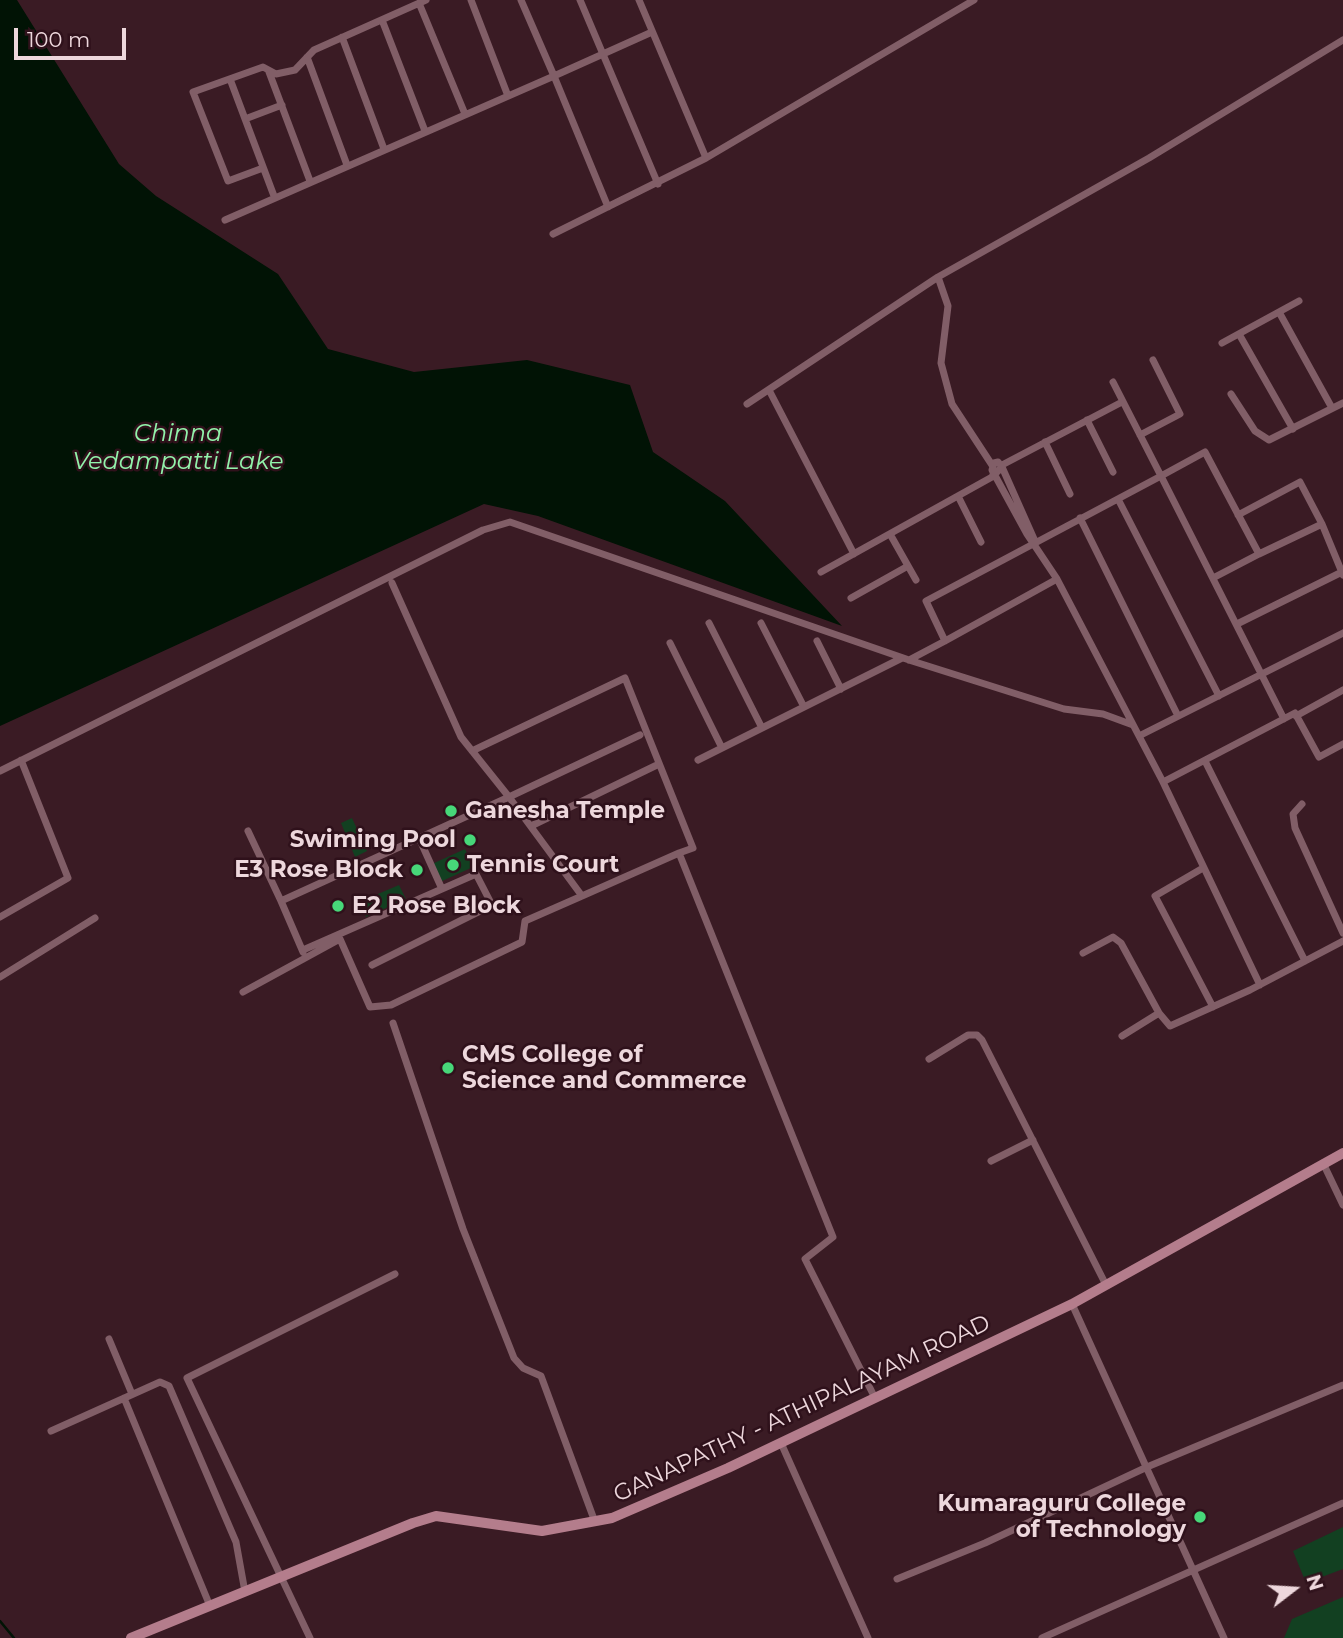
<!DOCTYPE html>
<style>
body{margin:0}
#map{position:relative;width:1343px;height:1638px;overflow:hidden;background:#3a1b24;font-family:Montserrat,sans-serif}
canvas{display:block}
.north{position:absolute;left:1259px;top:1554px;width:70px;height:70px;-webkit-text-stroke:5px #2f111b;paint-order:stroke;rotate:73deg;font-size:19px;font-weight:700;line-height:28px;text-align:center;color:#edd7dc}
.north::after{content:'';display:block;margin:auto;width:24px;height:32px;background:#edd7dc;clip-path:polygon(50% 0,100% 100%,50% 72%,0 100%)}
.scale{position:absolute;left:14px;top:28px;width:112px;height:32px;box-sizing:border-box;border:4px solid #edd7dc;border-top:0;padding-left:9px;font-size:21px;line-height:24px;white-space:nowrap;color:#edd7dc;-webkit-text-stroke:5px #2f111b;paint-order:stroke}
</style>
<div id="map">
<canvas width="1343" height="1638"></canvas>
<div class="north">N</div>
<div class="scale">100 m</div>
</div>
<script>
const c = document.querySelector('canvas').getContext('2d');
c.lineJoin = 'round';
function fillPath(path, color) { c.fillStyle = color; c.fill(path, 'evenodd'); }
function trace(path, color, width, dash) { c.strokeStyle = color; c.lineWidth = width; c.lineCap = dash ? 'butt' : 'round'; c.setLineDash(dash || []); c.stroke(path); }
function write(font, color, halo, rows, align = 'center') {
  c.font = font + ' Montserrat,sans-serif'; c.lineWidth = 5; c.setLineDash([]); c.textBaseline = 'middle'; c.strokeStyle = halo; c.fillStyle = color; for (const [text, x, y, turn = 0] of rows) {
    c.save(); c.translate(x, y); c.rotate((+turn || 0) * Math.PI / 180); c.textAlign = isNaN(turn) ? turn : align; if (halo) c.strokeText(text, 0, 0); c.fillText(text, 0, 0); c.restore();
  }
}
fillPath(new Path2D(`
 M352,818L367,851L355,857L341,823Z
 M465,849L473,867L440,882L432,864Z
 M399,885L406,899L366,917L359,902Z
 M1343,1527V1569L1306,1583L1293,1551Z
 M1343,1597V1638H1284L1292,1619Z`), '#124021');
fillPath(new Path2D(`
 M0,0H17L119,164L156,196L278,274L328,349L414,372L527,360L630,385L653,452L725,501L842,626L538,516L484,504L0,726Z`), '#011305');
trace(new Path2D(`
 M0,1621L14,1638`), '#011305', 2.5);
trace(new Path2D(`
 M471,0L508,96
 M521,0L554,76L652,32
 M580,0L658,184
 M639,0L706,158
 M419,3L465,114
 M382,20L425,131
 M342,37L384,149
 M307,57L347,165
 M269,72L310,181
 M230,79L274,196
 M245,119L282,105
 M263,168L228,181L193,92L263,67L276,74L295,70L314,50L426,0
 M225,220L554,76L608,207
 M553,234L706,158L974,0
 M938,277L948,306L941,363L952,404L992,465
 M1279,312L1332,408
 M1239,334L1293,429
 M1222,343L1299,301
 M1113,382L1161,476L926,601L945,641L1057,579L1163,782L1295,713L1319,757L1343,744
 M769,390L854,554
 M1231,394L1255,431L1269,440L1343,403
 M747,404L938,277L1149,158L1343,40
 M1087,420L1113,472
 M1140,435L1180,414L1153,360
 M1045,442L1070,494
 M1002,465L1122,402
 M1002,467L1034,539
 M996,473L1002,467L998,462L994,463L992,470L1027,534L1057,579
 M958,496L981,542
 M1118,499L1219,696
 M1238,515L1300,482L1322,524
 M1080,518L1178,716
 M890,534L916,580
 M821,572L992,477L994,472
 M1213,578L1259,554
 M392,583L461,737L509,797L640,735
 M851,598L908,566
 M709,623L762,728
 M761,623L804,707
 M1237,624L1342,572
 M817,641L841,689
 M670,643L722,748
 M909,660L945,641
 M1296,716L1343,690
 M1284,719L1161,476L1205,452L1259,554L1322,524L1343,575
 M1139,736L1343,633
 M472,751L625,678L693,848L679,853
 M698,760L902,658
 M1205,761L1305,961
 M0,771L483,530L510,522L912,661L1064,709L1103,714L1133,725
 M1163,782L1260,985
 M1302,804L1293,814L1295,828L1343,933
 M531,826L659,764
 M248,831L281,901L509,797L582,896L679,853L833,1237L805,1259L875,1398
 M419,838L442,889
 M1203,868L1155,896L1213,1007
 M281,901L303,952
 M0,917L68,878L21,760
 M303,950L476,874L492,905L372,965
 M1083,953L1113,937L1121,943L1159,1013L1170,1026L1250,990L1343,941
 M0,977L95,918
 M243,992L340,939L370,1007L391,1005L522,942L525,921L582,896
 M393,1023L463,1229L514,1358L523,1368L541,1376L595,1522
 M1122,1036L1159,1013
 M929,1059L968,1035H977L982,1040L1106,1285
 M991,1161L1033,1140
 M1323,1163L1343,1205
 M1072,1304L1224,1638
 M109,1339L132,1394
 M124,1398L210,1606
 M51,1431L160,1382L169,1386L236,1542L245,1592
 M781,1443L868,1638
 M897,1579L985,1543L1147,1467L1343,1385
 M310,1638L187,1378L395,1274
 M1042,1638L1343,1503`), '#815e67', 7);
trace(new Path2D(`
 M131,1638L413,1523L436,1516L542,1531L612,1518L728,1468L1072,1304L1343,1153`), '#b47d8c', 10);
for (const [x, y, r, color] of [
 [451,811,7,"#47d779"],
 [470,840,7,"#47d779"],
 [453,865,7,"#47d779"],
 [417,870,7,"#47d779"],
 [338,906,7,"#47d779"],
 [448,1068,7,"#47d779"],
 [1200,1517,7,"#47d779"]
]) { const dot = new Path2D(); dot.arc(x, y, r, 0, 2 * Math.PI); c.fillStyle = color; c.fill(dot); trace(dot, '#2f111b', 2.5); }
write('bold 23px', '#edd7dc', '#2f111b', [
 ["Ganesha Temple",465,811],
 ["Swiming Pool",456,840,"right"],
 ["Tennis Court",467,865],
 ["E3 Rose Block",403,870,"right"],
 ["E2 Rose Block",352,906],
 ["CMS College of",462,1055],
 ["Science and Commerce",462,1081],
 ["Kumaraguru College",1186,1504,"right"],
 ["of Technology",1186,1530,"right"]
], 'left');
write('23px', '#edd7dc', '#2f111b', [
 ["GANAPATHY - ATHIPALAYAM ROAD",802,1409,-25]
]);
write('italic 24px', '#92f3ab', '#2f111b', [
 ["Chinna",178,434],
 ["Vedampatti Lake",178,462]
]);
</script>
